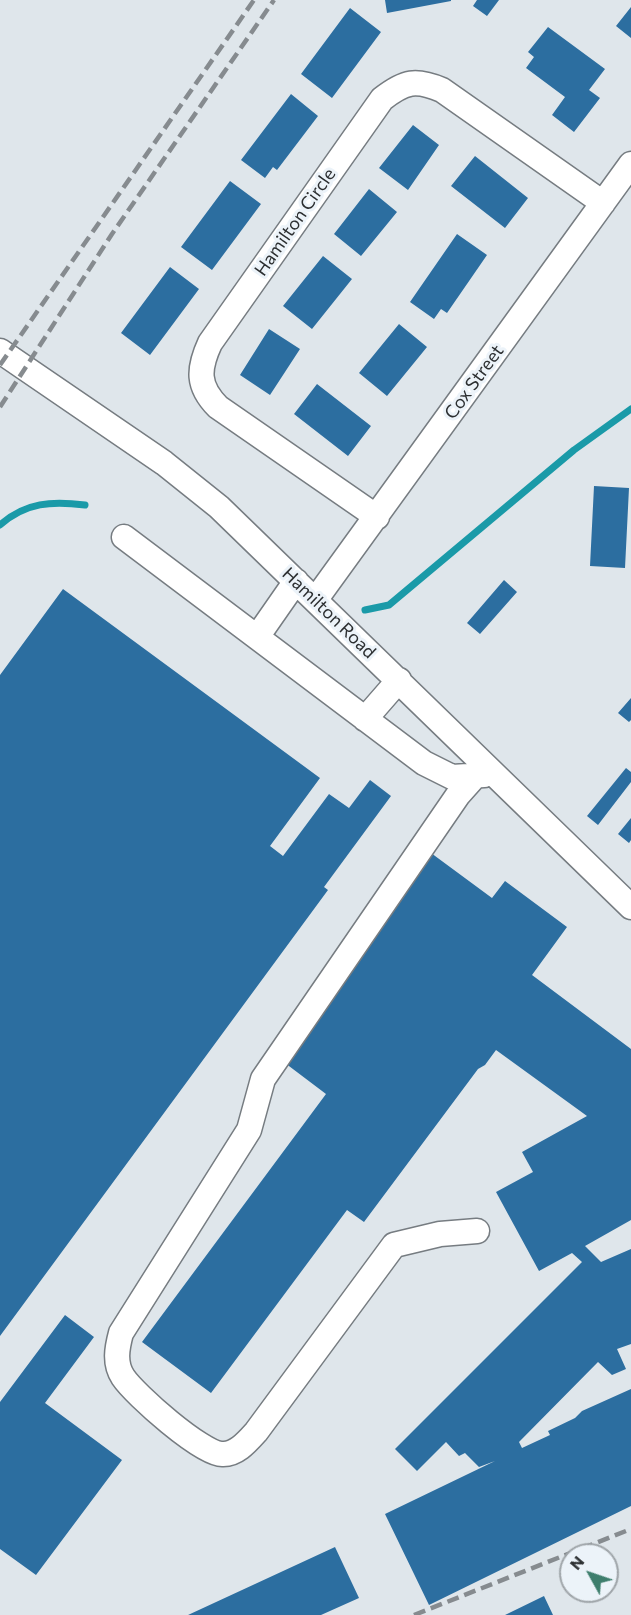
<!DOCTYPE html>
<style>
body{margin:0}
#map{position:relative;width:631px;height:1615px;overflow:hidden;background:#dfe6eb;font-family:Commissioner,sans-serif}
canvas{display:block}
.north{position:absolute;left:559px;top:1543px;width:60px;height:60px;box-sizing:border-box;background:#ecf3f9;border:2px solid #9fa5a9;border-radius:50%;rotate:310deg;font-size:16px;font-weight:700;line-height:24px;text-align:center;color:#2c2f31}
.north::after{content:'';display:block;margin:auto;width:21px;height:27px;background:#3e7e6d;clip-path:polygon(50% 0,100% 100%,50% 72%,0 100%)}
</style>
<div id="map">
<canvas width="631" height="1615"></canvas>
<div class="north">N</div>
</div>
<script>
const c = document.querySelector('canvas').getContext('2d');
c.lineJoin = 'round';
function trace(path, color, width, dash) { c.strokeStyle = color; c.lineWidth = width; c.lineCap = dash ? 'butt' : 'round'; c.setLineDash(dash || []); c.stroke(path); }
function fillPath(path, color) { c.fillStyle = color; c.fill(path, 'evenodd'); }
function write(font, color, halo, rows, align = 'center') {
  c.font = font + ' Commissioner,sans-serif'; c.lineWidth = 6; c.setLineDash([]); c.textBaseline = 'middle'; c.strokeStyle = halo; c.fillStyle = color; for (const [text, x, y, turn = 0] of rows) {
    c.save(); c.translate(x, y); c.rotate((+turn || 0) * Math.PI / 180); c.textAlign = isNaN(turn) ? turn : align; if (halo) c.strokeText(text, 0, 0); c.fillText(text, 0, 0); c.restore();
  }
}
trace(new Path2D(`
 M0,525C26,502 52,501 85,505
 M365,610L389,605L574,450L631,409`), '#1a9aa8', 7);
fillPath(new Path2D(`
 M385,0H451V1L387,13Z
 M477,0H499L487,16L473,6Z
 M631,7V38L616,26Z
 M350,8L381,32L332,98L301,74Z
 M548,27L605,69L589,90L600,98L574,132L552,115L565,97L526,68L534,57L528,52Z
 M291,94L318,116L277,170L273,167L265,178L241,160Z
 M413,125L439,145L408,190L379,168Z
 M475,156L528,198L505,228L451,186Z
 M230,181L261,204L212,270L181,247Z
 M369,189L397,212L361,256L334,234Z
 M457,234L487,255L447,313L441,309L434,319L410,302Z
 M323,256L352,279L312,329L283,306Z
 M170,267L199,289L150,355L121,333Z
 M399,324L427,347L387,396L359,373Z
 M269,329L300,349L270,395L240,375Z
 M317,384L371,426L348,456L294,414Z
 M594,486L629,488L625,568L590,566Z
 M504,580L517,592L480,634L467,623Z
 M63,589L320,778L270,846L283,856L329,794L349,808L370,780L391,796L324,887L328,890L0,1336V675Z
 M631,698V720L629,722L618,713Z
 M626,768L631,772V782L598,825L587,816Z
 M631,818V840L629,843L618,834Z
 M431,853L492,898L505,881L567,927L532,975L631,1049V1220L585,1246L601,1262L631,1249V1344L617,1349L626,1369L612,1375L598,1362L519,1442L522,1448L550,1435L548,1431L575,1418L582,1411L631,1389V1506L429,1605L385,1514L495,1461L479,1467L465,1453L459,1456L446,1442L417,1471L395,1449L582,1262L572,1253L539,1271L496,1192L533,1172L522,1152L587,1116L496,1050L485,1065L478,1069L364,1222L347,1210L211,1393L142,1342L326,1094L281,1060Z
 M65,1315L94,1337L45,1403L122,1460L36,1575L0,1549V1402Z
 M335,1547L359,1598L321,1615H188Z
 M544,1596L553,1615H505Z`), '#2c6ea0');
const minor = new Path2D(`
 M0,351L164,463L219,507L631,907
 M377,517L218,407C197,386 198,369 210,343L382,99C405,81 416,79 442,90L603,203
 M124,537L424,763L452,777L484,775
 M316,599L631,164
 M257,637L296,581
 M365,719L399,680
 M475,776L458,795L263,1079L249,1130L121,1333C117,1348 114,1363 123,1377C135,1395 202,1454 222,1454C236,1455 247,1442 256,1432L394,1245L440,1234L477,1231`);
trace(minor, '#767c81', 27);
trace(minor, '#fff', 24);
trace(new Path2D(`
 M0,365L254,0
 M0,407L112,234L274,0
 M414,1615L631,1529`), '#868b8f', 4.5, [12, 6]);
write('18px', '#2c2f31', '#ecf3f9', [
 ["Hamilton Circle",295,222,-55],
 ["Cox Street",474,382,-54],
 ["Hamilton Road",329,613,44]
]);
</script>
